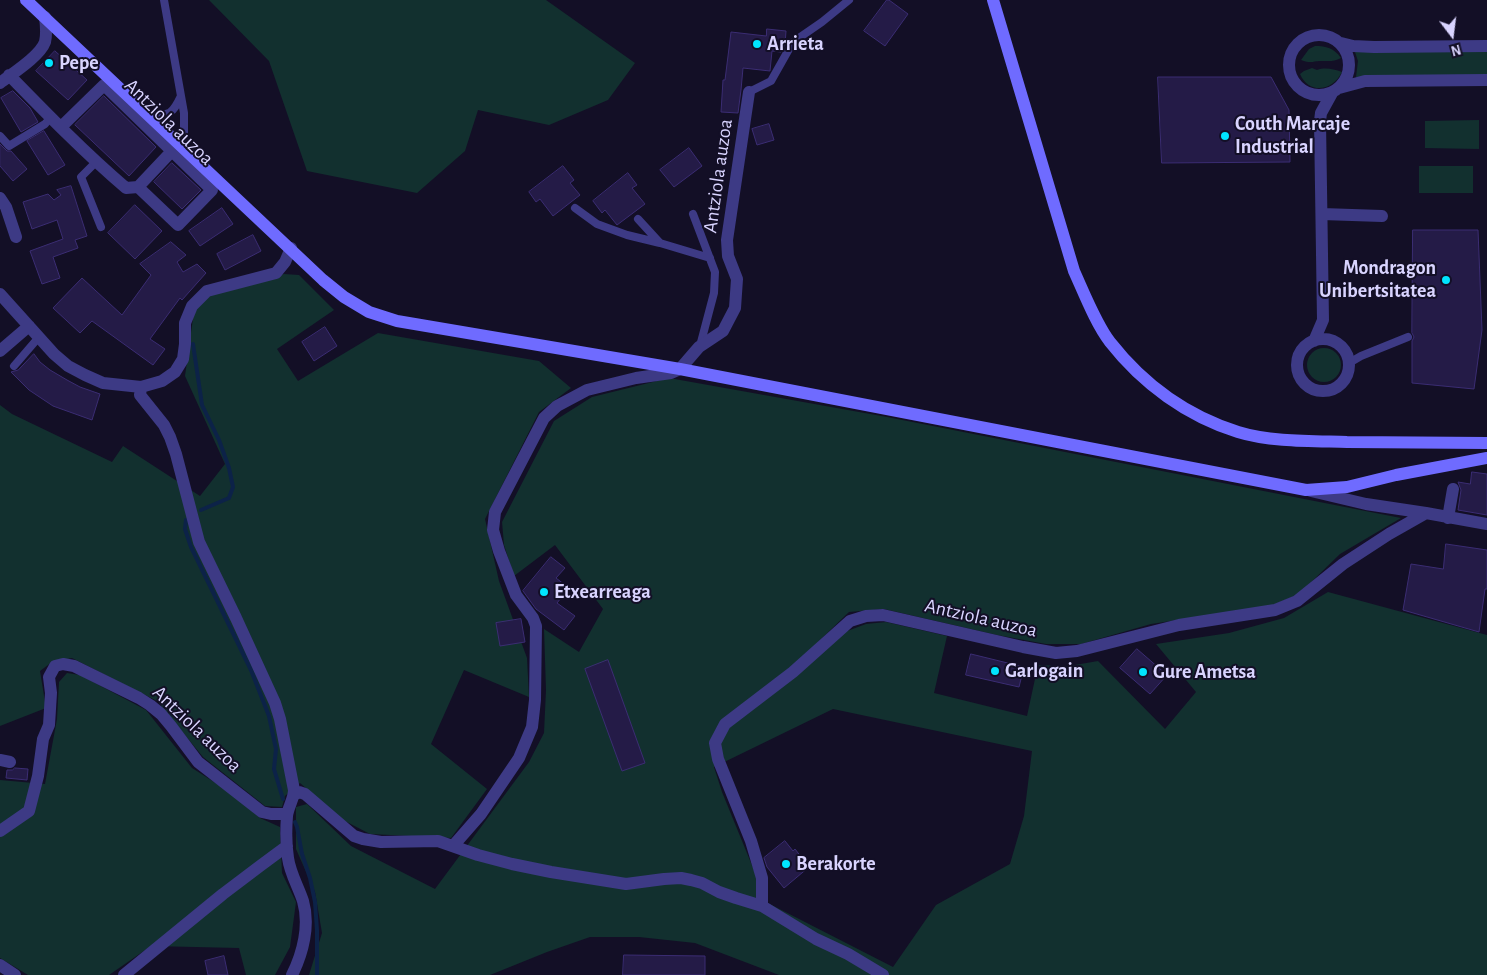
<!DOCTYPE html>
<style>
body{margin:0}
#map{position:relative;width:1487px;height:975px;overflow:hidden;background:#130f26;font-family:"Alegreya Sans",sans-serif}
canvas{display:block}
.north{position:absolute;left:1427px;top:10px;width:50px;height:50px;-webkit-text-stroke:4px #130f26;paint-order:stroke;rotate:165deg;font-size:14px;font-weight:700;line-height:20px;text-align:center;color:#d9d4ff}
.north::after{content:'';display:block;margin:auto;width:18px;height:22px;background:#d9d4ff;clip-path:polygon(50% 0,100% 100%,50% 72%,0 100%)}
</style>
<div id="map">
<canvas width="1487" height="975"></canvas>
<div class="north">N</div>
</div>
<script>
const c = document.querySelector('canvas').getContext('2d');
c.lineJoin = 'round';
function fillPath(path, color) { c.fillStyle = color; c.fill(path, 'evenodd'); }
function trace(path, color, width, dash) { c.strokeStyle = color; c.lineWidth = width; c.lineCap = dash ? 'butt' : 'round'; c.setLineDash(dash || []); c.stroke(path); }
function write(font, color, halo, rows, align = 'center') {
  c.font = font + ' "Alegreya Sans",sans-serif'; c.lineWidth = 4; c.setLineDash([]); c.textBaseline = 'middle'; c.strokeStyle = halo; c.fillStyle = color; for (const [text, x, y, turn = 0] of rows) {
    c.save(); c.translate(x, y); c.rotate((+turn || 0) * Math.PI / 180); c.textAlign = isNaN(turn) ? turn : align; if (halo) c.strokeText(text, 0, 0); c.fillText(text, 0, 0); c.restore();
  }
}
fillPath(new Path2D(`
 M209,0H546L635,63L608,100L549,125L478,110L465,151L417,193L307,171L269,61Z
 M1315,46C1326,46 1334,48 1341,58C1334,62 1329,61 1321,61C1312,61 1312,64 1301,60L1309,49Z
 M1487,51V76L1356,77L1358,61L1355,52Z
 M1312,68L1317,70C1325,67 1333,69 1342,72C1333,91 1309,95 1300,74L1304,71Z
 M1479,120V149L1425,148V121Z
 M1419,166H1473V193H1419Z
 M284,274L299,275L334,310L277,349L298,381L378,333L539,361L571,388L539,412L485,519L499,581L527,658L529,697L464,670L431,744L487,789L451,838L370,834L343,820L300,783L285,796L282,807L265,806L203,757L157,701L72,658L52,662L40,671L46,708L0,726V405L12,414L112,462L123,446L200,496L225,464L185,376L194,311L209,295Z
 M1307 365a17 17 0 1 1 34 0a17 17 0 1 1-34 0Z
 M669,378L887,417L1401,518L1340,554L1299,594L1271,606L1151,624L1081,644H1046L997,635L884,609L849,612L818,642L866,624L886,622L947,636L934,693L1027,716L1038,665L1069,666L1098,661L1165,729L1196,692L1156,644L1229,633L1284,618L1328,592L1487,635V975H779L695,943L639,937H590L547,952L490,975H309L322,933L315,892L296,849V807L307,804L351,846L435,889L529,762L544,733L546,690L544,629L579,652L603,609L555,545L514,576L504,545L502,522L554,421L592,397ZM833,709L1032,751L1024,816L1010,864L936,905L893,967L756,897L758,880L722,792L714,767Z
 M67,673L80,675L146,710L192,768L230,792L260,818L280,827L282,873L296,902L290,947L275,975H246L239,948L151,946L109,975H28L0,958V780L45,784L57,719L59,682Z`), '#12302f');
trace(new Path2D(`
 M193,344L202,405L219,440L229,468L233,487L229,498L201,510
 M186,520L185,529L191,547L251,670L269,716L276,749L274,769L283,799
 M295,822L297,827L302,854L310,878L315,902L317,930V975`), '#0c2248', 4);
const building = new Path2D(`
 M887,0H889L908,14L885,46L864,31Z
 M767,29L786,31L785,45L781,52L772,51L770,71L743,68L741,90L738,113L721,112L723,80H725L731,32L766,36Z
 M55,51L87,80L68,100L36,71Z
 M1158,77H1271L1289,110L1290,162L1162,163Z
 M13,91L30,108L38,122L21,132L1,98Z
 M104,96L156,147L129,176L75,125Z
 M769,124L774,140L757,145L752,129Z
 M44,131L65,165L48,175L27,141Z
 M0,144L7,151H11L27,169L13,181L0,166Z
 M689,148L702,166L674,187L660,170Z
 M172,163L201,190L182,209L154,182Z
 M563,166L574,180L570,183L580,195L553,216L540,199L536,202L529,192Z
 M628,173L637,185L632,188L645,204L617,225L605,210L602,213L593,201Z
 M71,186L87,236L75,240L78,248L53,257L60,278L42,284L30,251L63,239L57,220L32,229L23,202L48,194L54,200L61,195L57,190Z
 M135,205L162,231L135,259L108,233Z
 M222,208L233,224L200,246L189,231Z
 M1413,230H1478L1482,330L1474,389L1412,383V341L1414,337L1412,333Z
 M253,235L261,251L225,270L217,254Z
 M171,242L186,255L177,262L183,272L197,264L206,273L182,300L180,298L150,339L165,349L153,365L92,321L80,333L53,308L82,278L122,315L151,275L140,264Z
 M325,327L337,346L314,361L302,342Z
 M34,354L40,362L50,370L67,380L80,387L100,394L92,420L53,406L29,390L11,372L18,370Z
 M1472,472L1487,474V515L1458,510L1461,490L1458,482L1470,484Z
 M1446,544L1487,550V589H1485L1479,632L1403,610L1411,564L1443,569Z
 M551,557L565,568L556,578L569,588L557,603L575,616L564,630L536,609L523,591Z
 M521,619L525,642L500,646L496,623Z
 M1137,649L1167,675L1150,694L1120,668Z
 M971,654L1024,667L1019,687L966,675Z
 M608,660L645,763L622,771L585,669Z
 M15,768L28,769L27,780L6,778L7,770H12Z
 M785,841L793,851L795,849L809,867L784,888L767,867L764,858Z
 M624,955L705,956V975H623Z
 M224,956L228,975H208L205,961Z`);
fillPath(building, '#241b47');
trace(building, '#3b2d73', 1);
trace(new Path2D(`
 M749,92L771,81L793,42L822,22L849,0
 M181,96L184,113V148
 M149,115C170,115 172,115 181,96L164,0
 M0,136L9,146L45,124L51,117
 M96,162L81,177L101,227
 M575,208L597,224L627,235L660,243
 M693,214L715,272L714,293L700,346
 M638,219L660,243L710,258
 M1349,363L1361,356L1408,337
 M14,366L39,337`), '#3d3a85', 8);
trace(new Path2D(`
 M1289 65a30 30 0 1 1 60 0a30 30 0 1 1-60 0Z
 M1341,43L1353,46L1374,47L1487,46
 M9,75C47,114 85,153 126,188L138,187L178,225L212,190L104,85L61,127
 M0,83C13,73 40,56 45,42C47,34 46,25 45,17
 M1339,88L1365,81L1487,80
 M138,187L172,151
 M0,198L6,207L16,237
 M1322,214L1382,216
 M0,294L54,354L68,366L85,375L103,383L141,387L162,381L175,372L183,359L185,344V323L192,306L207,291L276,273L285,262L291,248
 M1297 365a26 26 0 1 1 52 0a26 26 0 1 1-52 0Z
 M1314,341L1323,320L1320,121L1321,113L1332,93
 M0,351L29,326
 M141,387L140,395L164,425L170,437L176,454L199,542L236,618L275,703L280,719L294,790C294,799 288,807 287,816C286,829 286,845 288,858C290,873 298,886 303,901C310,925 303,953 292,975
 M1311,491L1366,504L1426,513L1487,524
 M1448,518L1453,489
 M0,760L10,762
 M294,795L299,792L305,794L354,836L363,839L381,842L438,841L478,855L512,864L551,872L626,884L664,879L681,878L691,880L702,883L719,892L736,898L762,906L816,939L848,954L883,975
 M0,831L29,811L38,776L43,739L49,725L51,693L49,677L55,666L63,664L74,666L139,698L150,705L161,714L171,726L198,762L262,812L271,814H287
 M453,846L481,814L519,758L532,727L535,700L536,626L533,618L516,595L499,551L493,530L495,512L544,418L557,406L587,390L636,378L671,373L680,369L699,347L723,331L735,308L737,279L728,256L727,240L749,92
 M762,906V878L751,841L718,759L715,743L725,724L793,672L850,621L866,616L883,615L1023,647L1056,653L1077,651L1179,625L1275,610L1297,601L1343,564L1389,534L1426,513
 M0,965L15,975
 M124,975L223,894L260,866L287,846`), '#3d3a85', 12);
trace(new Path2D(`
 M26,0L323,280L344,297L369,312L397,321L680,369L1306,490L1347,487L1396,475L1487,458
 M993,0L1074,271C1084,293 1096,324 1110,342C1143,384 1187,416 1238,432C1270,442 1313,441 1347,442C1394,442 1440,443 1487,443`), '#6f6bff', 12);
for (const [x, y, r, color] of [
 [757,44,5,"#00e5ff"],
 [49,63,5,"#00e5ff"],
 [1225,136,5,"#00e5ff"],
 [1446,280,5,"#00e5ff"],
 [544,592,5,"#00e5ff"],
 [995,671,5,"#00e5ff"],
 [1143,672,5,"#00e5ff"],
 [786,864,5,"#00e5ff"]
]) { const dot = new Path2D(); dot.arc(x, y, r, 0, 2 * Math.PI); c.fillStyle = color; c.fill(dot); trace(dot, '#130f26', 2); }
write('bold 20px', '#d9d4ff', '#130f26', [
 ["Arrieta",767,44],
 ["Pepe",59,63],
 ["Couth Marcaje",1235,124],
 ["Industrial",1235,147],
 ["Mondragon",1436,268,"right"],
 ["Unibertsitatea",1436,291,"right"],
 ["Etxearreaga",554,592],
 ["Garlogain",1005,671],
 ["Gure Ametsa",1153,672],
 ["Berakorte",796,864]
], 'left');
write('20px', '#d9d4ff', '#130f26', [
 ["Antziola auzoa",169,122,44],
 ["Antziola auzoa",718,176,-82],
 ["Antziola auzoa",981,618,13],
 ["Antziola auzoa",197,729,44]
]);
</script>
